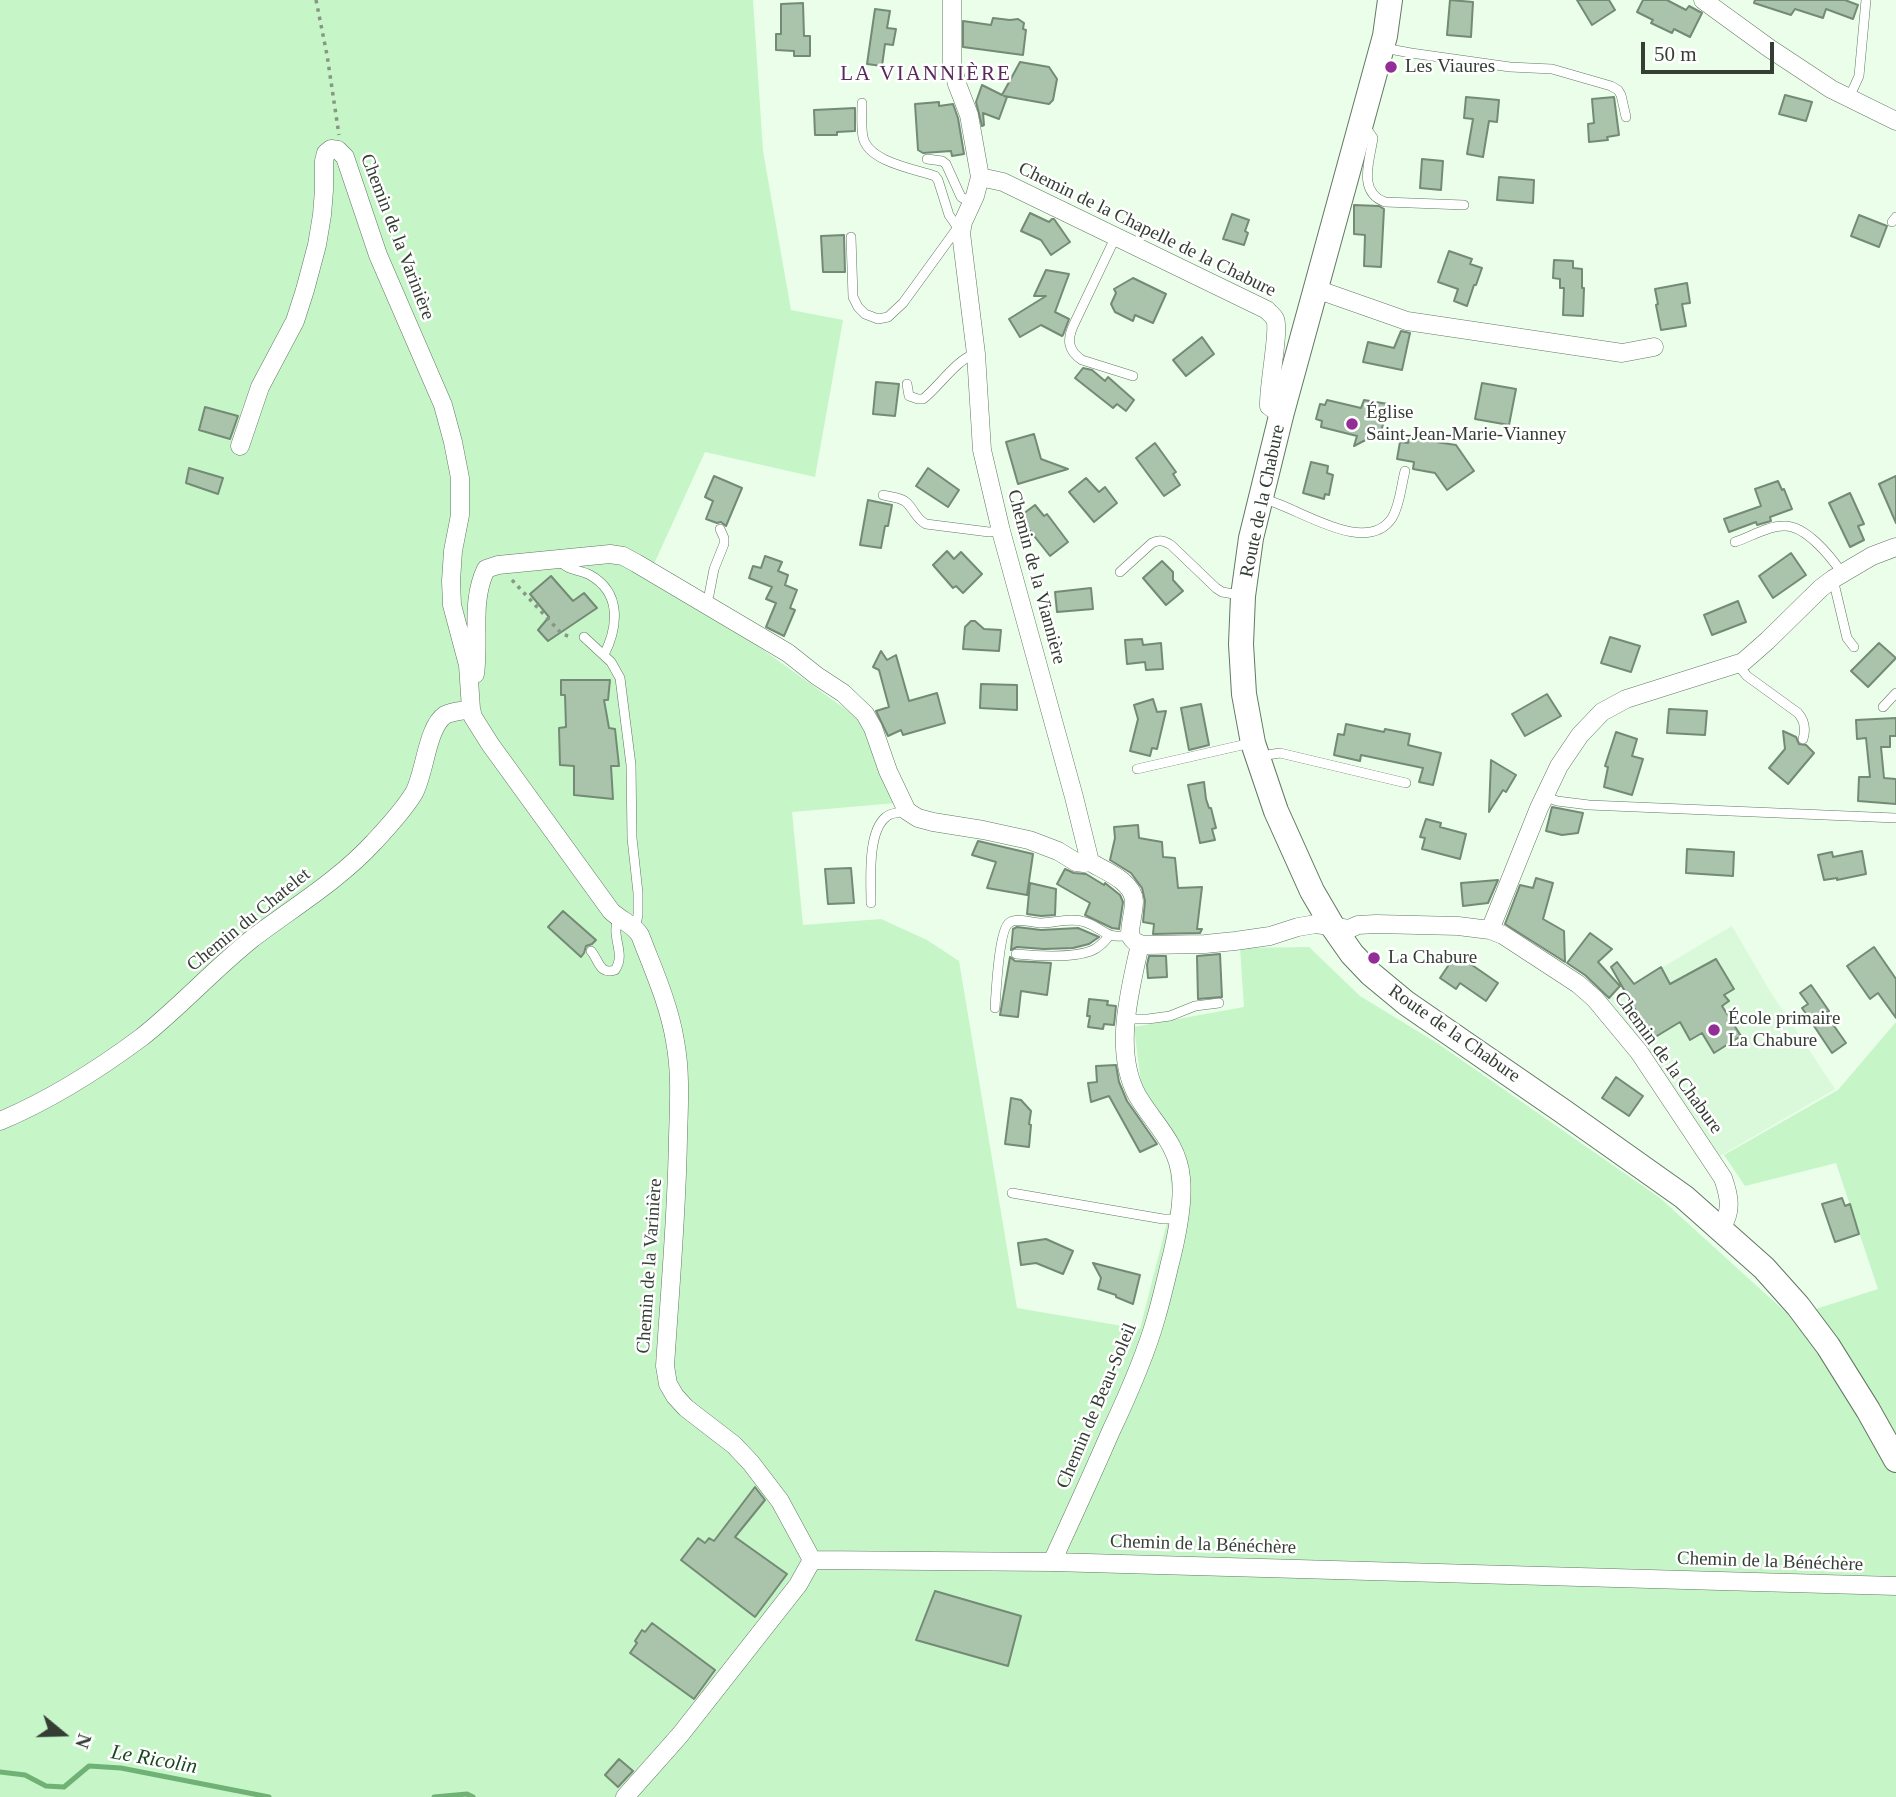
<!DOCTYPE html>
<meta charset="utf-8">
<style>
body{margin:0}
#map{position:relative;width:1896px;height:1797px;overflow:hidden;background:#eafeea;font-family:"Times New Roman",serif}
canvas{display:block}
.north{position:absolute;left:28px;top:1699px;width:70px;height:70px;-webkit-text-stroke:5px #fff;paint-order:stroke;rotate:109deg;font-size:19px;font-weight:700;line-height:28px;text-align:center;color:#343e34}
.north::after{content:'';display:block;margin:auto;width:24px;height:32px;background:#343e34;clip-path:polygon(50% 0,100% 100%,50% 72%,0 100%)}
.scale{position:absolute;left:1641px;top:42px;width:133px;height:32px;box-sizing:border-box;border:4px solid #343e34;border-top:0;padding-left:9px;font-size:21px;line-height:24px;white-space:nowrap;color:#343e34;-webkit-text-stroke:5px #fff;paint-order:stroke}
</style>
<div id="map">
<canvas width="1896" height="1797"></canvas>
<div class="north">N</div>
<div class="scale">50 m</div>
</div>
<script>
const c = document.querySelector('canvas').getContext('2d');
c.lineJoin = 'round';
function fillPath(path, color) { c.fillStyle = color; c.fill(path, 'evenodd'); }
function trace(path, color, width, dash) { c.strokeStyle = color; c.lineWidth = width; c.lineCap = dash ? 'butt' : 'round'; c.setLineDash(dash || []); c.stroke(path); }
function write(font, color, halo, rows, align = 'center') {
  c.font = font + ' "Times New Roman",serif'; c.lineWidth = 5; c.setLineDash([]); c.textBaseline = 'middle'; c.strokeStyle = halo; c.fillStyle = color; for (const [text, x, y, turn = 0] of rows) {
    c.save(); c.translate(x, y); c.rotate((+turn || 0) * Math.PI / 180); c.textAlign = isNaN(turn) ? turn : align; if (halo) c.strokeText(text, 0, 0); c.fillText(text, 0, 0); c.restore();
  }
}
fillPath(new Path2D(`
 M1732,926L1770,991L1835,1089L1720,1156L1655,1062L1609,999Z`), '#d9f9da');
fillPath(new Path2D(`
 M0,0H753L763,151L791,310L843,320L815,477L705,452L648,577L719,618L862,721L896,803L792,812L803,925L881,919L927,940L959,961L1017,1308L1140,1329L1173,1199L1167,1149L1141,1083L1134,1027L1244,1007L1240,948L1309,947L1360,996L1437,1043L1660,1198L1791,1317L1878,1289L1836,1163L1745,1186L1724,1155L1838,1090L1896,1022V1797H0Z`), '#c6f5c8');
trace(new Path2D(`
 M0,1772L25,1775L46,1786L64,1787L89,1766L121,1768L269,1797
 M434,1797L467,1794L473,1797`), '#70b176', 5);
const building = new Path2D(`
 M1450,0L1473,2L1471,37L1447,35Z
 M1577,0H1609L1615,10L1592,25Z
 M1643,0H1667L1686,10L1689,6L1702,13L1690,37L1674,29L1672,33L1651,23L1653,20L1637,12Z
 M1755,0H1845L1858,5L1853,19L1826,9L1823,18L1795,9L1791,15L1754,3Z
 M803,3L804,36H810V56H794V51L776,50V34H781V4Z
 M875,9L890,11L887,28L896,29L893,45L885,44L882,66L867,64Z
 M993,18L1010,20L1018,19L1024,23L1023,29L1026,30L1023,55L963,47V21L991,25Z
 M1020,62L1049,67L1057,79L1053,100L1049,104L1004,96L1007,97L999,119L983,113L984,125L982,126L976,102L982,85L1002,95Z
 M1785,95L1812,102L1806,121L1779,114Z
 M1466,97L1499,100L1497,122L1489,121L1483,157L1467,154L1473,119L1464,118Z
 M1614,97L1619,135L1607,137L1608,140L1589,142L1588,124L1594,123L1592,99Z
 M939,102V106L953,104L958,118L964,154L952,156L951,151L923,153L918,150L915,104Z
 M855,108V131L837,132V135H815L814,110Z
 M1422,159L1443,161L1441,190L1420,188Z
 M1499,177L1534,180L1533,203L1497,200Z
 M1354,205L1379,206L1384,209L1381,267L1364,266L1365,235L1354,234Z
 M1030,213L1049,222L1052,219H1054L1070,242L1051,255L1041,240L1021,231Z
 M1232,214L1249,220L1245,231L1248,233L1244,245L1223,239Z
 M1859,215L1887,226L1879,247L1851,236Z
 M844,235L845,272H823L821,236Z
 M1449,251L1472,259L1470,264L1482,268L1476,285H1474L1467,306L1454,301L1458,289L1438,282Z
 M1554,260L1573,261V268L1582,269V288H1584L1583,316L1563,315L1564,288H1560V279L1553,278Z
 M1046,270L1069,274L1055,312L1069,319L1063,335L1062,336L1041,325L1020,337L1009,319L1046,296H1034Z
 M1133,278L1166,294L1153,323L1135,315L1133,321L1115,312L1111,304L1116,293L1114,289Z
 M1687,283L1690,303L1682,304L1686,326L1661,330L1656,305L1658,304L1655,289Z
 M1401,331L1410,333L1402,370L1363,362L1368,342L1394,348Z
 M1202,337L1214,354L1186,376L1173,360Z
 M1083,368L1092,370L1105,381L1108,377L1134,400L1126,411L1117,404L1113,408L1075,378Z
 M876,382L899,384L895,416L873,414Z
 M1482,383L1516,389L1509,425L1475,419Z
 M1327,400L1361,408L1364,400L1388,404L1381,432L1354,446L1357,436L1321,427L1322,421L1316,419L1320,404L1325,405Z
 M205,407L238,416L230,439L199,430Z
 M1034,434L1041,459L1068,469L1018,484L1006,442Z
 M1409,438L1456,445L1474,471L1447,490L1435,473L1413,469L1414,462L1397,459L1400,442L1408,443Z
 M1155,443L1176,472L1173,474L1180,485L1164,496L1136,458Z
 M1311,462L1328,466L1327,473L1333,475L1329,495L1325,494L1324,499L1303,493Z
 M189,468L223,478L218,494L186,483Z
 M928,468L959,490L948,507L916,486Z
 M714,476L742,488L726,526L721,522L717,523L706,519L713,501L705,497Z
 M1896,476V523L1879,484Z
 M1086,478L1099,492L1105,487L1117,503L1094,522L1069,492Z
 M1778,481L1782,490L1784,489L1792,509L1770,517L1771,521L1757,525L1756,522L1729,532L1724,519L1761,506L1755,489Z
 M1850,493L1864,524L1858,526L1864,540L1850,547L1829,503Z
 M868,500L892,505L888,526H885L881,548L860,545Z
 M1035,505L1044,516L1047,514L1068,542L1050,556L1019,517Z
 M947,551L954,559L961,552L982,574L963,593L956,586L953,588L933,565Z
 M1791,553L1806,575L1773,598L1759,576Z
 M765,556L782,562L778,571L788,575L785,585L797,590L790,608L795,610L784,636L766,627L776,603L766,599L772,587L749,578L753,566L761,568Z
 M1162,561L1173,572V580L1183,591L1166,605L1143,578Z
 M551,576L573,601L584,593L597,608L548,641L538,630L549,617L530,594Z
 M1091,588L1093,609L1057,612L1055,592Z
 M1738,601L1746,622L1712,635L1704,615Z
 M971,621H975L984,629L1001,630L999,651L963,649L965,627Z
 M1610,637L1640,646L1631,672L1601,663Z
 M1142,639L1143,645L1161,643L1163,669L1146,670L1145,662L1127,664L1125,640Z
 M1879,643L1896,658L1868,687L1851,671Z
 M881,651L887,660L896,655L909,701L937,693L945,723L903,735L901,730L888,736L876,711L889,707L879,670L873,667Z
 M561,680H610L608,700H604L609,728L615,729L619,766H611L613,799L574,795V766L560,765L559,728L566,727L565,695H561Z
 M981,684L1017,685V710L980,708Z
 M1547,694L1561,716L1525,736L1512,714Z
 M1153,699L1157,712L1166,711L1157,749L1152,748L1150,756L1130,751L1138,719L1134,705Z
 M1201,704L1209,745L1189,750L1181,708Z
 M1669,709L1707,711L1705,735L1667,733Z
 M1896,718V736H1890V747H1881L1884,778L1896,779V804L1858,801L1859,777H1870L1866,738L1857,739L1856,720Z
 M1346,724L1384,732L1385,729L1410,734L1408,745L1441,753L1433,785L1419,782L1423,768L1361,755L1360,761L1334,755L1338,734L1344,735Z
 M1783,731L1796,737L1799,744L1806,745L1814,753L1788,784L1769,768L1785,749Z
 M1616,732L1637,739L1632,756L1643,759L1632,795L1604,787L1608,767L1605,766Z
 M1491,760L1516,775L1506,792L1503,790L1489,812Z
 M1204,782L1206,799L1209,808H1211L1216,828L1212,829L1215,840L1200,843L1188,785Z
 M1552,807L1583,813L1578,833L1562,835L1546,831Z
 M1426,819L1441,823L1440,827L1466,834L1460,859L1422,849L1425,838L1420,837Z
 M1138,825L1139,838L1162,842L1163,857L1175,858L1178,888L1202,887L1197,929H1202L1200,933L1153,934L1154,924L1143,922L1145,901L1142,888L1131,873L1110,860L1115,838L1114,827Z
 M978,841L1033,854L1027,895L987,888L996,862L972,855Z
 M1687,849L1734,852L1733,876L1686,873Z
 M1862,851L1866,874L1837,880V878L1824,880L1818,855L1832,852L1833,857Z
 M851,868L854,903L828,904L825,869Z
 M1065,869L1074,873L1086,874L1104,885L1105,883L1120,895L1123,902L1119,929L1112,928L1085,915L1090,903L1057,884Z
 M1536,878L1553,883L1543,919L1564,931L1565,962L1505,924L1520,885L1533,888Z
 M1498,880L1488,903L1463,906L1461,883Z
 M1030,883L1056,889L1055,915L1041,916L1027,914Z
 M563,911L596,940L592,944L586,946L584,953L581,957L548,927Z
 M1017,927L1041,930L1078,928L1099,937L1089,944L1073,948L1044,949L1017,947L1011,950L1013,929Z
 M1590,933L1612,949L1598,962L1620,986L1609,998L1585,975L1567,963Z
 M1874,947L1896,979V1018L1878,993L1870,999L1847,966Z
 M1220,954L1222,997L1198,999L1197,956Z
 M1456,954L1498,983L1486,1001L1460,983L1456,989L1440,978Z
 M1149,956H1166L1167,977L1148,978L1147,965Z
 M1010,957L1015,961L1051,963L1047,995L1021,991L1018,1017L1000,1015Z
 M1716,959L1734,989L1724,995L1729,1001L1722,1006L1741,1036L1714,1053L1702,1033L1690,1040L1680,1022L1652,1039L1611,967L1617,962L1634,984L1661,967L1670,984Z
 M1811,985L1829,1011L1825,1013L1846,1043L1832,1053L1802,1008L1808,1004L1800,993Z
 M1089,999L1108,1001L1107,1005L1116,1006L1114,1025L1104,1024L1103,1029L1088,1027L1090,1016H1087Z
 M1116,1065L1119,1082L1127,1101L1157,1144L1140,1152L1109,1096L1091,1102L1088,1083L1097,1082L1096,1066Z
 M1616,1077L1643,1096L1629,1116L1602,1098Z
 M1011,1098L1021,1100L1031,1111L1029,1124L1031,1125L1029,1147L1005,1144Z
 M1842,1198L1845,1206L1850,1204L1859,1234L1835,1242L1822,1204Z
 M1046,1239L1073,1251L1063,1274L1036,1263L1021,1265L1018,1243Z
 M1093,1263L1140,1275L1133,1304L1116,1297V1295L1098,1289L1101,1278Z
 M755,1487L765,1500L735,1537L787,1574L755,1617L681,1560L698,1538L705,1543L709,1538L714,1541Z
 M935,1591L1021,1616L1008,1666L916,1640Z
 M652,1623L715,1670L694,1699L630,1653L637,1643L635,1641L642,1630L645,1632Z
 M619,1759L633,1771L618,1787L605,1775Z`);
fillPath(building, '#aac3ab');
trace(building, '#738a74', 2);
const lane = new Path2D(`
 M1384,48L1411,53L1510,67L1552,69L1611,86L1618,90L1621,95L1626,117
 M1849,98L1859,76L1866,0
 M862,103C862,114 861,127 863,137C868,162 915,169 935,176L938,180L949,215L958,228
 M1361,130L1369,132L1373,138C1370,160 1357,192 1385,202L1464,205
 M927,159L942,161L946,164L961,197L972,203
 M1892,222L1896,217
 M1116,236L1074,324C1067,339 1067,350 1082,360L1133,376
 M851,237L853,297L858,307L865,314L878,319L888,317L903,303L956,230L960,228
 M907,384L909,396L918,399H923C939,387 957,358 976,354
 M883,495C890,497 900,497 906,502C914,509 916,519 926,524L989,532L1001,531
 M1263,499C1295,505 1365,558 1392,518C1400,505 1401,486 1405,471
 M1735,542C1750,537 1768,526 1783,526C1805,524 1831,557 1842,573
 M560,560C567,571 579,569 590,575C622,593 618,627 604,655
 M1120,572L1152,543C1160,539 1164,541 1171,545L1216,588L1222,592L1240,595
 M1833,579L1847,638L1854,647
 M705,603L709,595L714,569L724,544V538L720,529
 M584,637L611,662L620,678L631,765L632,838L638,893V915L635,928
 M1737,664L1747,676L1798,713C1805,721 1806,729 1803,739
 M1883,707L1896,693
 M1260,756L1280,753L1406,783
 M1137,769L1251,743
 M1544,796L1557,801L1589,805L1896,818
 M871,903C871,881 867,832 886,817C891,812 900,813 907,811
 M591,951C599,960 599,975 615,970C627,953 609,935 619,918
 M1016,954C1037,956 1072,958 1091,951C1099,948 1104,942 1109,936
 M995,1008C996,993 999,930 1009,923C1016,917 1033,923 1041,923C1055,923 1071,917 1085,922C1105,929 1105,940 1130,935
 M1126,1019H1148L1170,1016L1195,1006L1219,1003
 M1012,1193L1163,1219H1179`);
const street = new Path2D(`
 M952,0V64L957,84L969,115L980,177L975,196L963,222L961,233L976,354L982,450L1001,531L1074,797L1090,862C1105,871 1133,881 1134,901C1134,912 1130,923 1130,935C1133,942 1138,944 1146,945L1205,944L1235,941L1270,936L1298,927L1316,924L1349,929L1358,925L1376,924L1458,926L1490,930L1503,935L1578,984L1595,999L1639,1052L1723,1178C1730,1198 1732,1211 1721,1229
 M1703,0L1769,48L1831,89L1896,121
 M980,177L1003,182L1267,310C1269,313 1273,315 1275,319C1280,330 1268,387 1269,406L1273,409L1282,412
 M1316,289L1407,321L1622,353L1654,347
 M240,446L260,387L295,321L305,290L317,245L322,215L324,190V161L326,153L331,149L338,150L345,157L378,255L443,405L453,442L460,478V515L453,551L451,581L452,605L468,665L471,709L473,717L490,744L611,911C620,920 633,924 640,935C653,969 669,1004 675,1041C681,1072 679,1105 678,1137C677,1213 670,1289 665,1366L668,1384L675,1396L686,1408L734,1445L751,1463L780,1501L812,1560
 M475,674C480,638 470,602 486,569L498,565L610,554L623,556L636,563L788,653L817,676L843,693L865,714L873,728L888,771L907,811L918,818L933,822L983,830L1029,840L1058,851L1076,862L1084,863L1090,862
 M1490,930L1539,808L1559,766L1580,735L1602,712L1626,699L1743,662L1767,641L1821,588L1833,579L1872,556L1896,547
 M0,1121C50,1100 99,1069 142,1037C181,1006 214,969 253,938C294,907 339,880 374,842C388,827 403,811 414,793C425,773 427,727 445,715C453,711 463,711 471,709
 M812,1560L1052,1562L1896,1586
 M1052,1562C1072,1518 1092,1475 1111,1431C1128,1395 1145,1357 1156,1318C1161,1301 1165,1284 1169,1267C1176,1240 1184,1205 1181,1178C1178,1143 1153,1123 1137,1095C1113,1050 1130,991 1140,944
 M625,1797L680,1735L798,1585L812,1560`);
const secondary = new Path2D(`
 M1390,0L1385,36L1282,412L1251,538L1243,596L1241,644L1244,694L1253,743L1276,811L1312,891L1333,927L1352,954L1371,974L1406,1003L1564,1112L1684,1197L1764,1268L1798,1306L1828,1346L1868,1410L1896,1460`);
trace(lane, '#627863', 10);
trace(street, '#627863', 19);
trace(secondary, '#627863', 26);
trace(new Path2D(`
 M316,0L327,55L339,135
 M512,580L562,634L571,637`), '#889688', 3.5, [3.5, 5]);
trace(lane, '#fff', 9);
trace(street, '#fff', 18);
trace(secondary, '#fff', 24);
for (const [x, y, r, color] of [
 [1391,67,7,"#922e95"],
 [1352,424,7,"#922e95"],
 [1374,958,7,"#922e95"],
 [1714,1030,7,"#922e95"]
]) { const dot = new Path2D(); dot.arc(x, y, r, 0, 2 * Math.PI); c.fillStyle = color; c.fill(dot); trace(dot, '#fff', 2.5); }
write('19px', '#343e34', '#fff', [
 ["Les Viaures",1405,67],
 ["Église",1366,413],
 ["Saint-Jean-Marie-Vianney",1366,435],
 ["La Chabure",1388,958],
 ["École primaire",1728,1019],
 ["La Chabure",1728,1041]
], 'left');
write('19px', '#343e34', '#fff', [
 ["Chemin de la Chapelle de la Chabure",1147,230,26],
 ["Chemin de la Varinière",397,237,69],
 ["Route de la Chabure",1263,501,-78],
 ["Chemin de la Viannière",1036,577,75],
 ["Chemin du Chatelet",249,920,-39],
 ["Route de la Chabure",1454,1034,35],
 ["Chemin de la Chabure",1668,1063,54],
 ["Chemin de la Varinière",650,1266,-86],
 ["Chemin de Beau-Soleil",1097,1406,-67],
 ["Chemin de la Bénéchère",1203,1545,2],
 ["Chemin de la Bénéchère",1770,1562,2]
]);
c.letterSpacing = '2px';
write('21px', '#58285a', '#fff', [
 ["LA VIANNIÈRE",926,74]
]);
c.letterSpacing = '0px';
write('italic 21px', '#18471f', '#fff', [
 ["Le Ricolin",154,1760,10]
]);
</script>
